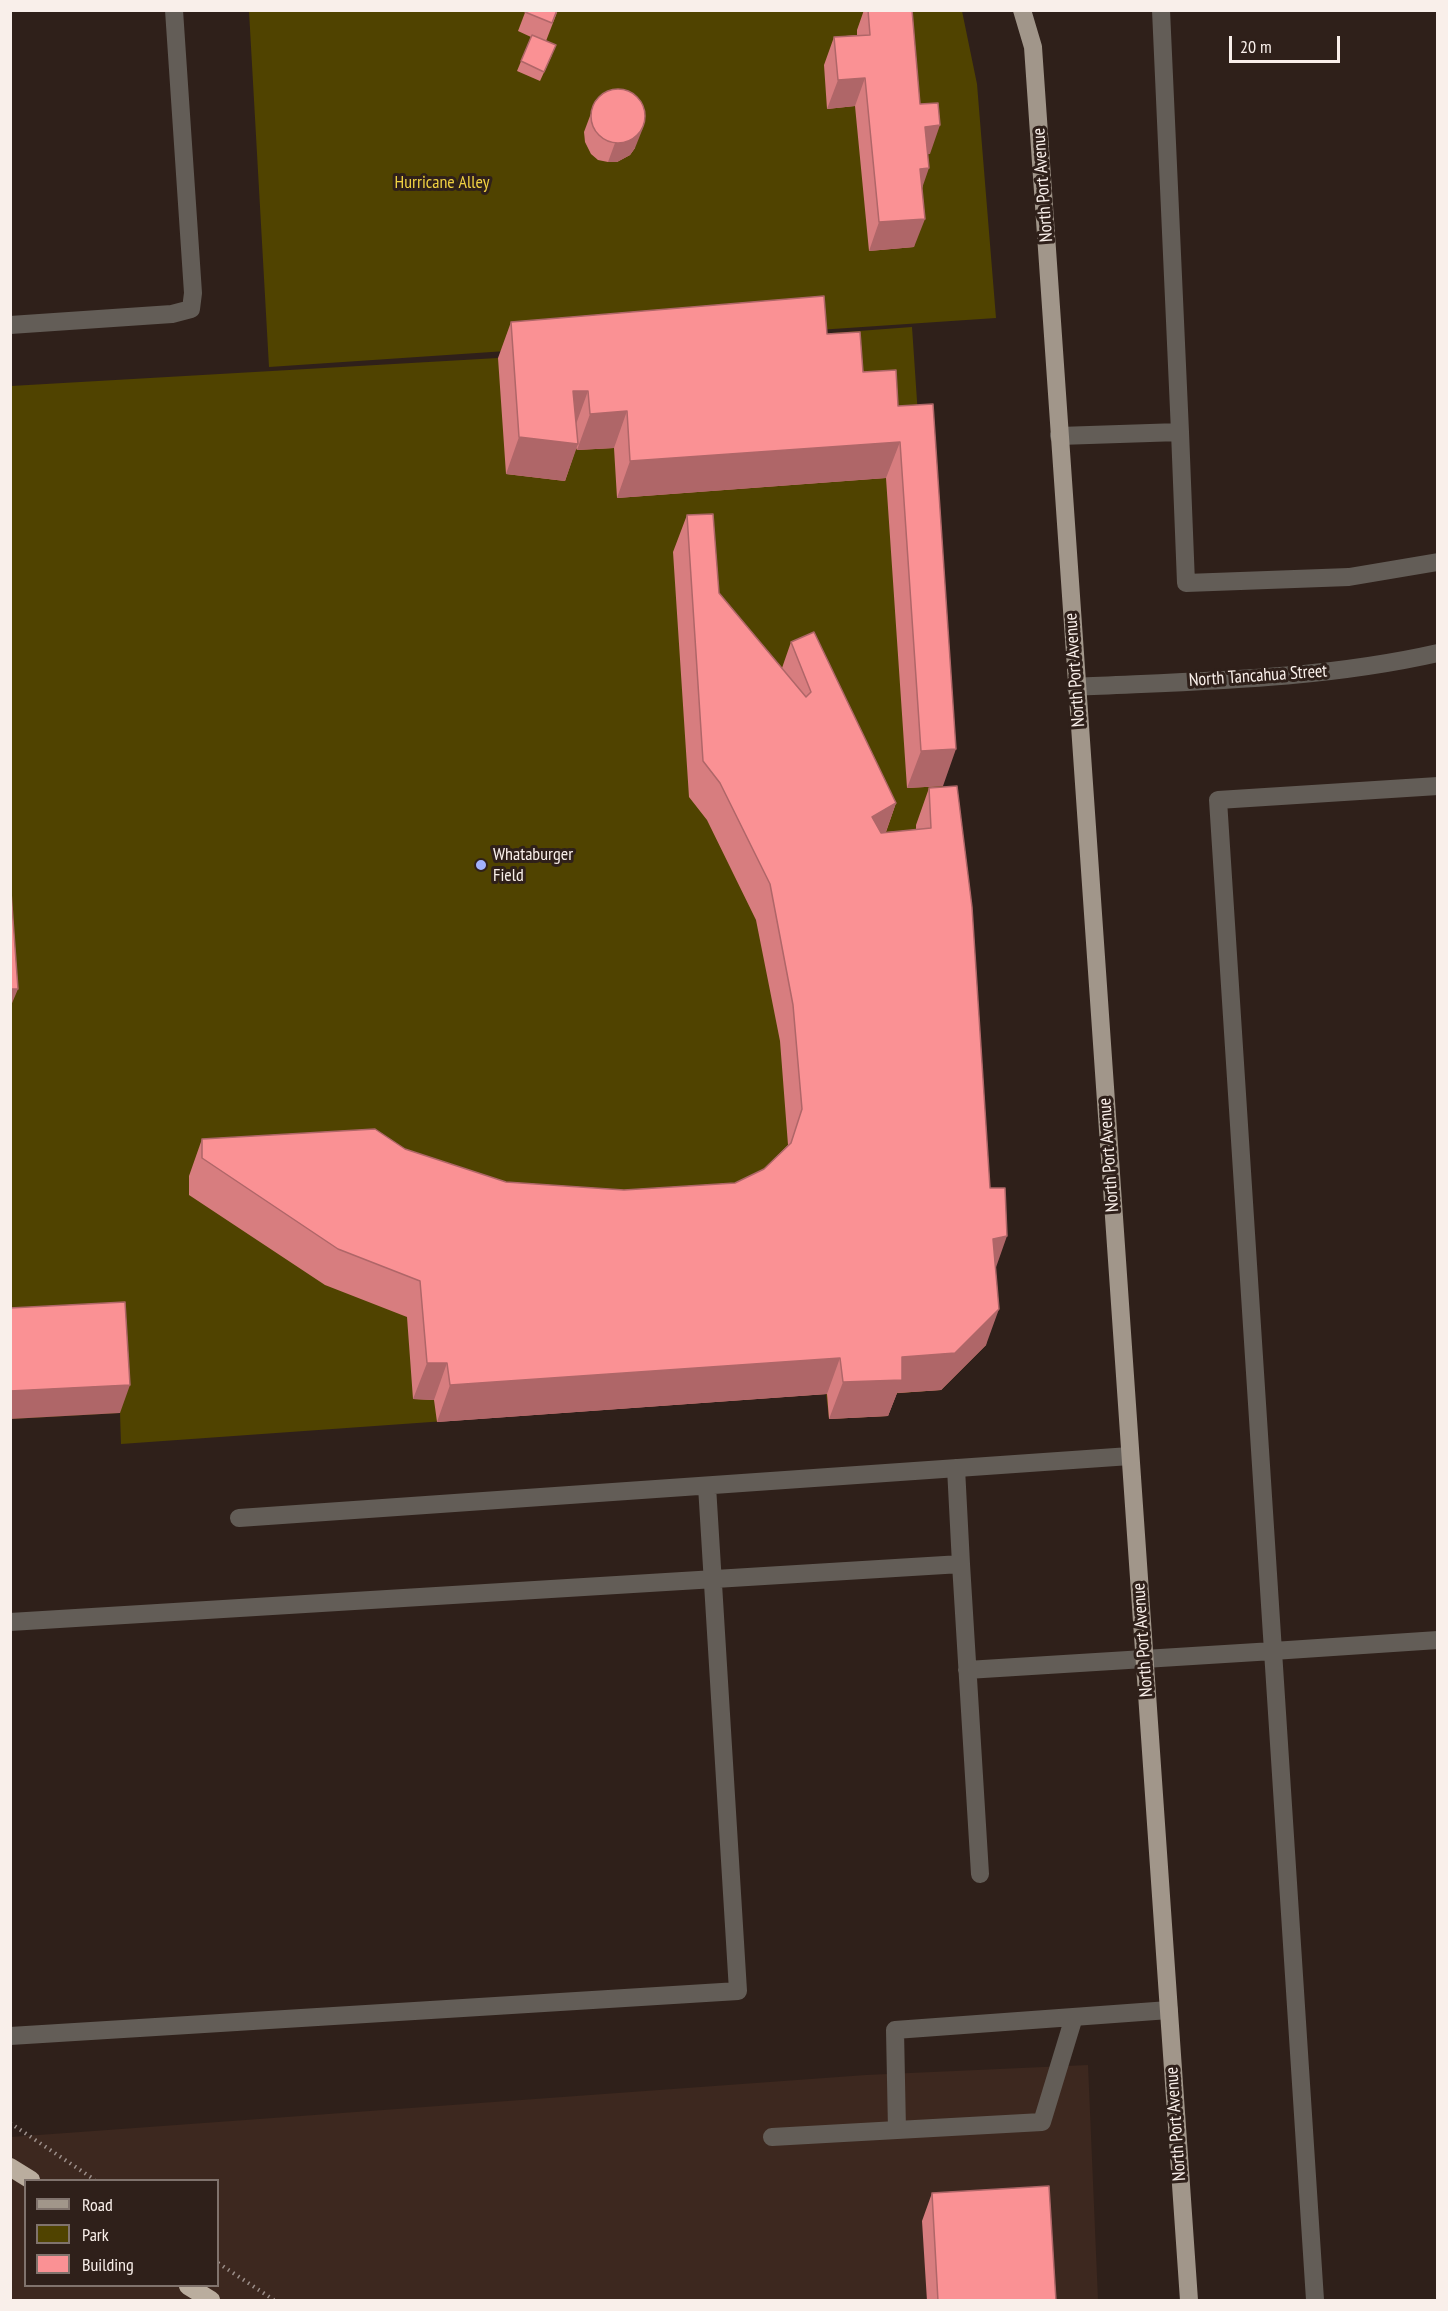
<!DOCTYPE html>
<style>
body{margin:0}
#map{position:relative;width:1448px;height:2311px;overflow:hidden;background:#2f201a;font-family:"PT Sans Narrow",sans-serif}
canvas{display:block}
.frame{position:absolute;inset:0;border:12px solid #f9efea;pointer-events:none}
.legend{position:absolute;left:24px;top:2179px;width:195px;height:108px;box-sizing:border-box;background:#2f201a;border:2px solid #80736d;margin:0;padding:8px 10px;list-style:none;font-size:18px;color:#f9efea}
.legend li{display:flex;align-items:center;gap:12px;height:30px}
.legend b{width:30px;border:2px solid #80736d}
.scale{position:absolute;left:1229px;top:36px;width:111px;height:27px;box-sizing:border-box;border:3px solid #f9efea;border-top:0;padding-left:8px;font-size:18px;line-height:21px;white-space:nowrap;color:#f9efea;-webkit-text-stroke:4px #2f201a;paint-order:stroke}
</style>
<div id="map">
<canvas width="1448" height="2311"></canvas>
<div class="frame"></div>
<ul class="legend">
<li><b style="height:8px;background:#a1968a"></b>Road</li>
<li><b style="height:16px;background:#504300"></b>Park</li>
<li><b style="height:16px;background:#fa9194"></b>Building</li>
</ul>
<div class="scale">20 m</div>
</div>
<script>
const c = document.querySelector('canvas').getContext('2d');
c.lineJoin = 'round';
function fillPath(path, color) { c.fillStyle = color; c.fill(path, 'evenodd'); }
function trace(path, color, width, dash) { c.strokeStyle = color; c.lineWidth = width; c.lineCap = dash ? 'butt' : 'round'; c.setLineDash(dash || []); c.stroke(path); }
function write(font, color, halo, rows, align = 'center') {
  c.font = font + ' "PT Sans Narrow",sans-serif'; c.lineWidth = 6; c.setLineDash([]); c.textBaseline = 'middle'; c.strokeStyle = halo; c.fillStyle = color; for (const [text, x, y, turn = 0] of rows) {
    c.save(); c.translate(x, y); c.rotate((+turn || 0) * Math.PI / 180); c.textAlign = isNaN(turn) ? turn : align; if (halo) c.strokeText(text, 0, 0); c.fillText(text, 0, 0); c.restore();
  }
}
fillPath(new Path2D(`
 M1088,2065L1098,2300H11V2137L866,2075ZM26,2180H218V2286H26Z`), '#3d281f');
fillPath(new Path2D(`
 M249,11H962L977,84L996,318L269,367Z
 M912,327L943,786L958,944L986,1345L941,1390L889,1394L888,1416L829,1419L826,1394L121,1444L120,1413L11,1419V386L498,358Z`), '#504300');
trace(new Path2D(`
 M10,2123L95,2180
 M218,2263L274,2300`), '#9c8f8a', 4, [1.5, 4.5]);
trace(new Path2D(`
 M1161,10L1180,432
 M10,325L172,314L191,309L193,293L174,10
 M1059,436L1180,432L1186,583L1349,577L1438,562
 M1076,687C1197,681 1319,680 1438,653
 M956,1468L961,1564
 M239,1518L1130,1456
 M10,1622L961,1564L980,1874
 M967,1670L1273,1651L1218,800L1438,786
 M1074,2017L1042,2122L897,2130L895,2030L1169,2010
 M10,2036L738,1991L707,1486
 M772,2137L897,2130
 M1315,2300L1273,1651L1438,1640`), '#635d57', 18);
trace(new Path2D(`
 M1022,10L1033,47L1189,2300`), '#a1968a', 18);
trace(new Path2D(`
 M10,2167L31,2180
 M188,2286L211,2300`), '#baad9e', 18);
fillPath(new Path2D(`
 M526,10H558L546,41L552,55L540,81L517,71L531,37L518,31Z
 M864,10H868L920,104L930,154H928L922,189L914,247L869,251L855,106L827,109L824,65L834,37L857,35V30Z
 M596,100L635,148L630,155L617,162H608L598,160L591,154L585,142L584,132Z
 M511,322L827,334L898,406L943,786L907,788L886,478L617,498L614,448L577,450L576,448L565,481L506,474L498,358Z
 M687,515L719,593L782,668L791,642L896,803L886,832L916,830V825L929,788L990,1188L996,1268L986,1345L941,1390L897,1393L888,1416L829,1419L827,1394L437,1422L434,1400L413,1399L407,1317L325,1285L189,1195V1176L202,1139L405,1149L506,1182L624,1190L735,1183L764,1169L788,1145L780,1041L756,920L707,820L689,797L673,552Z
 M932,2193L1056,2301H927L922,2221Z`), '#d77d7f');
fillPath(new Path2D(`
 M865,78L855,106L827,109L838,80Z
 M940,125L930,154L915,155L925,127Z
 M643,128L635,148L630,155L617,162H608L615,143Z
 M929,168L919,197L920,169Z
 M925,219L914,247L869,251L879,222Z
 M573,391H588L575,427Z
 M627,411L614,448L577,450L590,414Z
 M519,437L578,444L565,481L506,474Z
 M900,442L886,478L617,498L630,461Z
 M956,749L943,786L907,788L921,751Z
 M896,803L883,840L872,817Z
 M10,989H18L10,1008Z
 M1007,1236L994,1273L993,1239Z
 M999,1309L986,1345L941,1390L897,1393L888,1416L829,1419L843,1382L902,1357Z
 M840,1358L827,1394L437,1422L450,1385Z
 M427,1363H447L434,1400L413,1399Z
 M130,1385L120,1413L10,1419V1391Z`), '#af6668');
const building = new Path2D(`
 M526,10H557L552,23L525,12Z
 M868,10H912L920,104L938,103L940,125L925,127L929,168L920,169L925,219L879,222L865,78L838,80L834,37L870,35Z
 M532,35L556,45L544,72L521,61Z
 M591 116a27 27 0 1 1 54 0a27 27 0 1 1-54 0Z
 M824,296L827,334L860,332L863,372L896,370L898,406L933,404L956,749L921,751L900,442L630,461L627,411L590,414L588,391H573L578,444L519,437L511,322Z
 M713,514L719,593L806,697L811,692L791,642L814,632L896,803L872,817L881,833L931,828L929,788L957,786L972,907L990,1188H1005L1007,1236L993,1239L999,1309L955,1353L902,1357V1380L843,1382L840,1358L450,1385L447,1363H427L420,1281L338,1249L202,1158V1139L375,1129L405,1149L506,1182L624,1190L735,1183L764,1169L791,1143L802,1109L793,1005L770,884L720,783L703,761L687,515Z
 M10,878L18,989H10Z
 M125,1302L130,1385L10,1391V1308Z
 M1049,2186L1056,2301H938L932,2193Z`);
fillPath(building, '#fa9194');
trace(building, '#af6668', 1.5);
for (const [x, y, r, color] of [
 [481,865,6,"#a2b2fd"]
]) { const dot = new Path2D(); dot.arc(x, y, r, 0, 2 * Math.PI); c.fillStyle = color; c.fill(dot); trace(dot, '#2f201a', 2); }
write('18px', '#f0d142', '#2f201a', [
 ["Hurricane Alley",442,183]
]);
write('18px', '#f9efea', '#2f201a', [
 ["North Port Avenue",1043,185,-94],
 ["North Port Avenue",1075,670,-94],
 ["North Tancahua Street",1258,676,-4],
 ["North Port Avenue",1109,1155,-94],
 ["North Port Avenue",1143,1640,-94],
 ["North Port Avenue",1176,2124,-94]
]);
write('18px', '#f9efea', '#2f201a', [
 ["Whataburger",493,855],
 ["Field",493,876]
], 'left');
</script>
